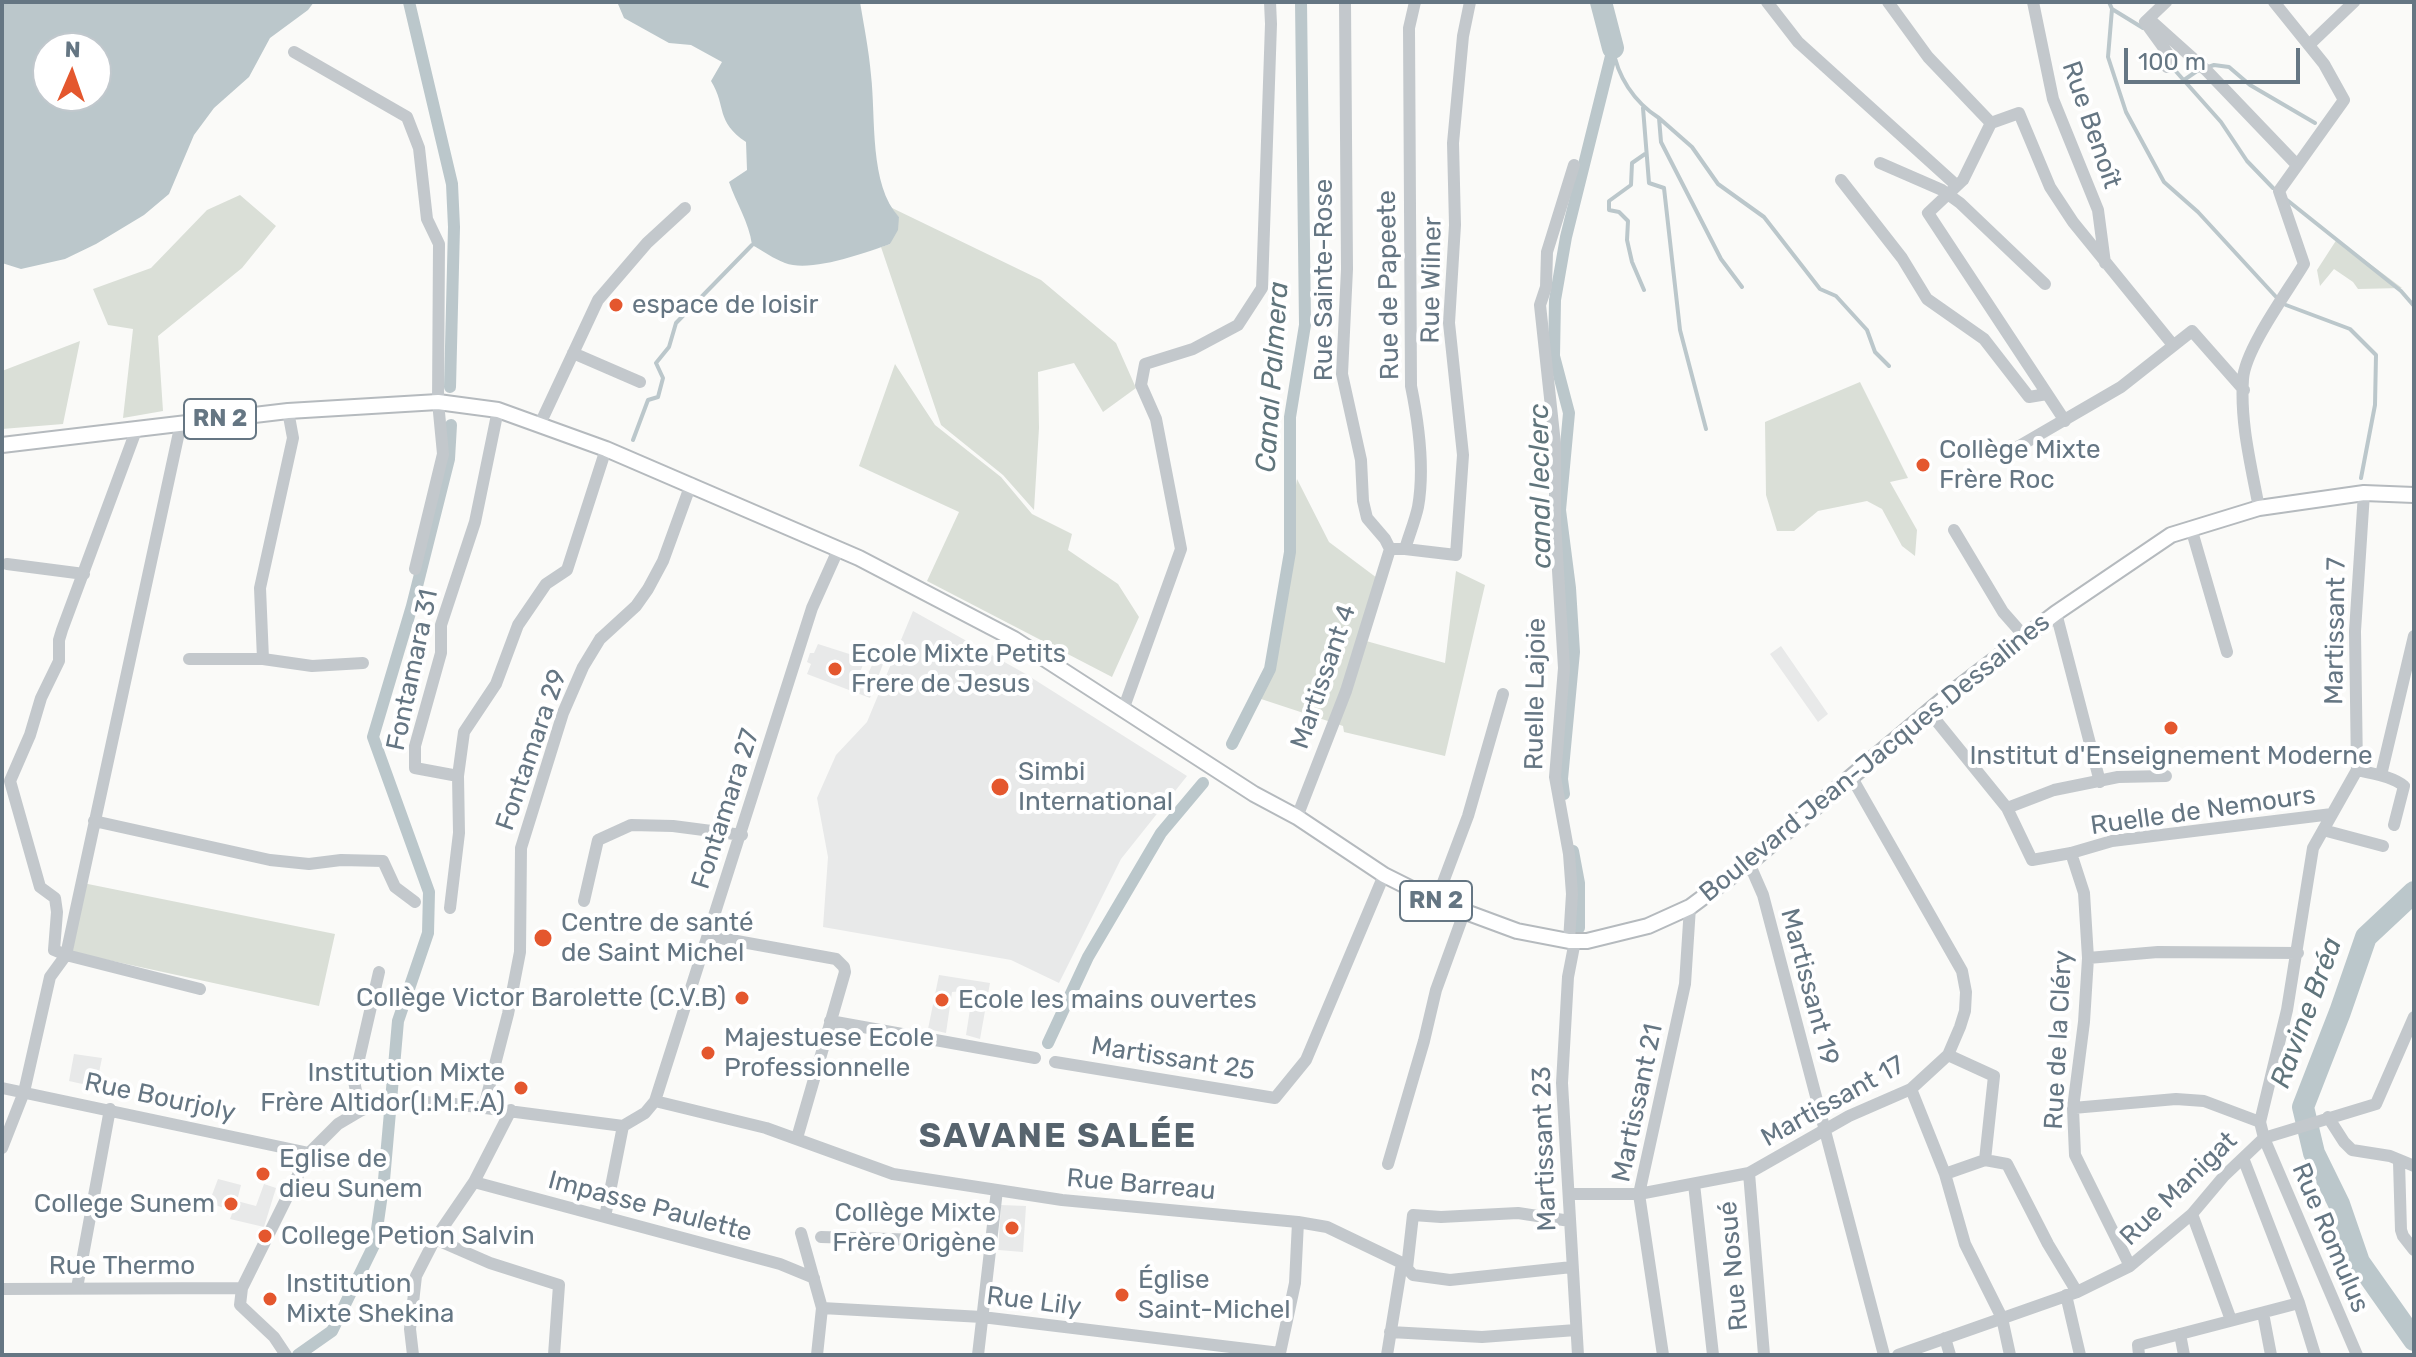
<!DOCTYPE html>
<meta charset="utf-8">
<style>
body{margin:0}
#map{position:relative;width:2416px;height:1357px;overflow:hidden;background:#fafaf8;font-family:Rubik,sans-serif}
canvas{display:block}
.frame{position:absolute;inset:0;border:4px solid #657683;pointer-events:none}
.north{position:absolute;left:32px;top:32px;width:80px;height:80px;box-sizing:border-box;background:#fff;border:2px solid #c1c8cd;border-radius:50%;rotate:2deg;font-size:22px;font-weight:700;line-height:32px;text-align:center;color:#657683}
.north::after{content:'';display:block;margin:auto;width:28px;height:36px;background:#e4572e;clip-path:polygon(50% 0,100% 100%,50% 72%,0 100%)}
.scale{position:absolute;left:2124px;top:48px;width:176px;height:36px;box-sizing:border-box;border:4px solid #657683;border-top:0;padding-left:10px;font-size:24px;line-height:28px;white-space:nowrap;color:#657683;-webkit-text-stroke:6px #fff;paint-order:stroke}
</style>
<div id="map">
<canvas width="2416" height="1357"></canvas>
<div class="frame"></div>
<div class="north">N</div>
<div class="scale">100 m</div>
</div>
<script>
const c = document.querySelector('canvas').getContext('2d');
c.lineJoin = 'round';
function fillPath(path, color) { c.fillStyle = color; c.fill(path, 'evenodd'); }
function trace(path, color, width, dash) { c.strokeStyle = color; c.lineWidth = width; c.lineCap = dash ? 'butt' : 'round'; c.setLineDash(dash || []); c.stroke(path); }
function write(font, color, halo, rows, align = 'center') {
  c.font = font + ' Rubik,sans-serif'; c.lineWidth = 8; c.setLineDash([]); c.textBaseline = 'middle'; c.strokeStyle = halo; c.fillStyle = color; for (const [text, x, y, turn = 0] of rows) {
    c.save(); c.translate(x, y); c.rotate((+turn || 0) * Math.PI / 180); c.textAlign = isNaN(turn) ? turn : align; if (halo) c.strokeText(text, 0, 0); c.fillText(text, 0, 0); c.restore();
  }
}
fillPath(new Path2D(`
 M913,611L1024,673L1187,776L1121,859L1059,983L1011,960L823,927L828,857L817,798L836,755L867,722Z
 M818,644L865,659L858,678L865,680L874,661L883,664L870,698L807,674L811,664L807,662L810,653H814Z
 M1781,646L1828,714L1818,722L1770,654Z
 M939,975L990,983L980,1039L966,1035L973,990L952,992L946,1033L928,1029Z
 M74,1054L102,1058L96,1087L69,1081Z
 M218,1179L241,1185L237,1201L256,1206L264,1184L276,1188L264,1227L230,1219L233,1211L209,1203Z
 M1001,1205L1026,1206L1023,1252L998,1250Z`), '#e8e9e9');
fillPath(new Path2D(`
 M240,195L276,226L242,268L158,336L163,411L123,418L133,329L108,325L93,289L151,268L207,210Z
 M888,206L1041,280L1116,343L1136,388L1103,412L1074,363L1038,372L1039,428L1034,510L1003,475L941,425L881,247L890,244L899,217Z
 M2337,239L2402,288L2358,289L2353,282L2334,269L2320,286L2317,270Z
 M80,341L63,424L2,429V371Z
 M895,364L935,425L1001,477L1032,514L1072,534L1068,550L1118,584L1139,617L1112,677L927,581L959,512L859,466Z
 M1860,382L1908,478L1890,482L1917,530L1915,556L1902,546L1882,509L1867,501L1818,511L1794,531H1777L1766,495L1765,422Z
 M1297,479L1329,542L1377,578L1359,639L1445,663L1456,571L1485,585L1445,756L1344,732L1343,726L1255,697L1265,674Z
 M78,882L335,934L319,1006L62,950Z`), '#dadfd7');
fillPath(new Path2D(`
 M2,2H314L308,10L270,38L249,77L214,108L194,135L169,194L144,215L96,244L65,259L21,269L2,263ZM48,48H96V96H48Z
 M610,2H860C864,26 869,51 871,75C876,118 869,185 899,217L898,230L890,244C865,253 810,273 785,263C774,259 763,251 752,245C749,222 736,203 729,182L747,170L746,142C715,121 727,107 711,81L722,62L691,45L669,43L624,18L618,4Z`), '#bbc7cb');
trace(new Path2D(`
 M2109,2L2112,9L2143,28
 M2112,9L2108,57L2126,112L2164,182L2198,212L2278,299
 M1613,48C1617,76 1634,102 1659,118L1661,142L1721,259L1742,287
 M2172,67L2221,122L2247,161L2273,188
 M2184,80L2197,71L2214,65L2229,67L2250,85L2315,123
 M1643,108L1649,183L1664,188L1680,330L1706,429
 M1659,118L1692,147L1718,184L1764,217L1820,289L1836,296L1867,330L1875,352L1889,366
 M2287,200L2401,291L2414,306
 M1644,290L1632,262L1627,240L1628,221L1619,212L1609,210V201L1631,185L1632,163L1645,154
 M2286,305L2350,329L2376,355L2375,405L2361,478
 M633,440L648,400L658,397L663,378L656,363L669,347L676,323L752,245`), '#bbc7cb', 4);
trace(new Path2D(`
 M409,2L452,184L454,227L450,387
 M1232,744L1270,669L1290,552V417L1305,325L1301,2
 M1564,794L1562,779L1574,652L1570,588L1560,510L1569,413L1554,356L1555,300L1566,237L1613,48
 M1573,851L1579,883V928
 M1048,1043L1088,957L1161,833L1203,783
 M298,1355L332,1331L375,1243L384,1180L398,1021L428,933L429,892L373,737L412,606L449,459L451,425`), '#bbc7cb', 12);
trace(new Path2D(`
 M1601,2L1613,48
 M2414,892L2366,937L2340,1012L2303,1107L2314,1153L2339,1204L2359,1262L2414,1340`), '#bbc7cb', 22);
const major = new Path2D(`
 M2,445L288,411L438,402L498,410L606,449L859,558L1014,639L1254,794L1297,817L1384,875L1436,901L1517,931L1569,941H1587L1648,926L1690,907L1749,863L1945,698L2056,613L2171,535L2259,508L2364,493L2414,495`);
trace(major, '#b5babe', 18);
trace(new Path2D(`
 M1345,2L1347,269L1342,374L1361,460L1363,501L1367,518L1385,539L1390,549
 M1767,2L1798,42L1956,185
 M1888,2L1928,57L1991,123
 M2033,2L2053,99L2098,210L2105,263
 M2166,2L2145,22L2174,62L2167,67
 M2149,19L2207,71L2297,165
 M2310,44L2354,2
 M294,52L407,117L419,148L427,219L439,244L438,402L443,454L415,569
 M1880,163L1942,190L1960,203L2045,284
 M1841,180L1902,258L1927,299L1984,339L2029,397L2047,394
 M573,353L640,382
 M2065,421L1928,213L1963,180L1991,123L2019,113L2050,187L2073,222L2173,345
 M181,423L66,955L200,989
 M540,424L598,300L647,243L685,208
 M2016,448L2121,387L2192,331L2244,390
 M2259,508C2251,465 2240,423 2243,379C2245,349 2288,291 2304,264L2279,191L2344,100L2324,64L2274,2
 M2191,528L2227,652
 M1954,530L2003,612L2025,637
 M1390,549H1405C1409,535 1415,521 1418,507C1425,468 1419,425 1411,386L1409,28L1415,2
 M1405,549L1456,555L1463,455L1449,323L1455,225L1453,143L1463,36L1470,2
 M7,564L84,574
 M2056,613L2100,782
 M189,659H263L312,666L363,663
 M263,659L260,588L293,438L288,411
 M1123,710L1181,549L1156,419L1141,385L1145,364L1193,349L1238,325L1262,288L1271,24L1270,2
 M1930,713L2007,808L2032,860L2071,853L2112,841L2332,814
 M2357,770L2355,631L2364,493
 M2357,770C2373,774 2392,776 2404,786L2394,825
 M2381,775L2414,636
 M458,776L464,732L496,684L518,625L546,584L567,570L606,449
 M2007,808L2054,790L2118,777L2166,776
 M1297,817L1346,691L1390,549
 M94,821L270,860L309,864L341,860L383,861L395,887L415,902
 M2323,830L2383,846
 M2071,853L2084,893L2088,958L2084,1022L2073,1108L2075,1155L2130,1266
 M1749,863L1763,895L1884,1355
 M584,901L598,840L631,825L673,826L742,835
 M1436,901L1468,816L1503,694
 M450,908L459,833L458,776L415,768V746L441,653V625L475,522L498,410
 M709,936L836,959L844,967L845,972L797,1138
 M1569,941L1572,894L1569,854L1555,777L1564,668L1555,522V444L1540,305L1546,287L1547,252L1574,165
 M1575,941L1568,977L1562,1083L1578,1355
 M2088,958L2158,952L2298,953
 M830,1021L1035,1058
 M1055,1062L1275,1098L1306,1060L1384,875
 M2,1088L309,1153
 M1911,1089L1945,1174L1965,1244L2002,1318L2010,1355
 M655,1101L766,1128L893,1174L1062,1200L1298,1222L1327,1227L1402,1263L1413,1275L1450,1280L1572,1267
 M484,1107L508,1014L520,952L521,848L563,713L583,667L600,639L636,606L648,589L663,561L691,484
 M2073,1108L2176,1099L2204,1101L2260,1122
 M360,1111L354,1081L379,972
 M2328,1117L2344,1142L2352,1150L2390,1156L2414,1166
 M2,1148L24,1092L50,977L66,955L54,950L57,912L55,898L40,887L10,781L30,735L41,698L59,661V640L62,630L137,428
 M2243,1158L2299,1303L2315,1355
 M1985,1160L2007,1164L2048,1244L2077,1292
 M2399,1162L2401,1230L2403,1236L2414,1250
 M1388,1164L1424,1041L1436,990L1464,913
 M1749,1173L1764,1355
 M1945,1174L1985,1160L1994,1076L1948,1055
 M474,1182L780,1264L814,1278
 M1694,1184L1713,1355
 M1569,1194H1639L1749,1173L1849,1116L1911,1089L1948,1055L1960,1027L1965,1011L1966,992L1962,971L1852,778
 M2192,1214L2231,1320
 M605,1217L623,1126
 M801,1233L822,1308L982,1317L1280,1353L1295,1283L1298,1222
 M821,1237L990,1242
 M435,1239L490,1263L559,1285L554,1355
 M1407,1268L1413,1215L1441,1217L1518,1213L1570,1221
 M77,1288L110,1109
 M2,1289L242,1288
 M2066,1295L2080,1355
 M2263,1313L2271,1355
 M1390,1332L1482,1337L1576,1330
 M2180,1334L2184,1355
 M1945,1338L1950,1355
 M286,1355L274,1337L240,1305L242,1288L309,1153L338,1124L360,1111L375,1104L397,1101L447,1103L623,1126L645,1113L655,1101L812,608L838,550
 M413,1355L410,1329L416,1276L435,1239L474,1182L511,1110
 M817,1355L822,1308
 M978,1355L997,1190
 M1387,1355L1402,1263
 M1663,1355L1639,1194L1685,984L1690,907
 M1898,1355L2077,1292L2130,1266L2192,1214L2224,1176L2264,1138L2260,1122L2287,1010L2313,848L2357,770
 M2139,1355L2138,1345L2299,1303
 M2357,1355L2264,1138L2376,1104L2414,1017`), '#c3c8cc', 12);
trace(major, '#fff', 14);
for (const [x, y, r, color] of [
 [616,305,8,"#e4572e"],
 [1923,465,8,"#e4572e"],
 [835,669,8,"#e4572e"],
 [2171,728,8,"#e4572e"],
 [1000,787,10,"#e4572e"],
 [543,938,10,"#e4572e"],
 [742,998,8,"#e4572e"],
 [942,1000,8,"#e4572e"],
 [708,1053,8,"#e4572e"],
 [521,1088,8,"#e4572e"],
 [263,1174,8,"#e4572e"],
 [231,1204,8,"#e4572e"],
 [1012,1228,8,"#e4572e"],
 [265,1236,8,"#e4572e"],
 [1122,1295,8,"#e4572e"],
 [270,1299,8,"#e4572e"]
]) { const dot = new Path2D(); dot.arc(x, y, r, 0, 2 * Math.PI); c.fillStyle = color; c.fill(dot); trace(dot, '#fff', 3); }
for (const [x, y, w] of [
 [220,419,72],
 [1436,901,72]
]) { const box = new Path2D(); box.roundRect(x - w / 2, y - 20, w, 40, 6); c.fillStyle = '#fff'; c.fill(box); trace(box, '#657683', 2); }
write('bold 24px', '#657683', null, [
 ["RN 2",220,419],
 ["RN 2",1436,901]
]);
write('26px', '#657683', '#fff', [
 ["Rue Benoît",2091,125,71],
 ["Rue Sainte-Rose",1324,280,-90],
 ["Rue Wilner",1432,280,-89],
 ["Rue de Papeete",1389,285,-91],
 ["Martissant 7",2336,631,-89],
 ["Fontamara 31",413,670,-78],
 ["Martissant 4",1324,677,-71],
 ["Ruelle Lajoie",1536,694,-89],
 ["Fontamara 29",532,750,-71],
 ["Boulevard Jean-Jacques Dessalines",1875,758,-39],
 ["Fontamara 27",726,809,-72],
 ["Ruelle de Nemours",2203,811,-8],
 ["Martissant 19",1809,987,75],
 ["Rue de la Cléry",2059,1040,-87],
 ["Martissant 25",1173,1059,9],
 ["Rue Bourjoly",160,1098,12],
 ["Martissant 17",1833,1102,-29],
 ["Martissant 21",1638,1103,-78],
 ["Martissant 23",1545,1149,-92],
 ["Rue Barreau",1141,1185,5],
 ["Rue Manigat",2179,1189,-44],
 ["Impasse Paulette",650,1207,15],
 ["Rue Romulus",2330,1238,67],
 ["Rue Thermo",122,1266],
 ["Rue Nosué",1734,1266,-95],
 ["Rue Lily",1034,1302,7]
]);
write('26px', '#657683', '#fff', [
 ["espace de loisir",632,305],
 ["Collège Mixte",1939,450],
 ["Frère Roc",1939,480],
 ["Ecole Mixte Petits",851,654],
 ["Frere de Jesus",851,684],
 ["Institut d'Enseignement Moderne",2171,756,"center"],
 ["Simbi",1018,772],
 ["International",1018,802],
 ["Centre de santé",561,923],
 ["de Saint Michel",561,953],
 ["Collège Victor Barolette (C.V.B)",726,998,"right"],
 ["Ecole les mains ouvertes",958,1000],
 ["Majestuese Ecole",724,1038],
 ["Professionnelle",724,1068],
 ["Institution Mixte",505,1073,"right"],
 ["Frère Altidor(I.M.F.A)",505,1103,"right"],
 ["Eglise de",279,1159],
 ["dieu Sunem",279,1189],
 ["College Sunem",215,1204,"right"],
 ["Collège Mixte",996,1213,"right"],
 ["Frère Origène",996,1243,"right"],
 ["College Petion Salvin",281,1236],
 ["Église",1138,1280],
 ["Saint-Michel",1138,1310],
 ["Institution",286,1284],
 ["Mixte Shekina",286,1314]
], 'left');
write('italic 28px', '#60757c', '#fff', [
 ["Canal Palmera",1273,377,-86],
 ["canal leclerc",1541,486,-91],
 ["Ravine Bréa",2307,1013,-70]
]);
c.letterSpacing = '2px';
write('bold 34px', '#57646e', '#fff', [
 ["SAVANE SALÉE",1058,1137]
]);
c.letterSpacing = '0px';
</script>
